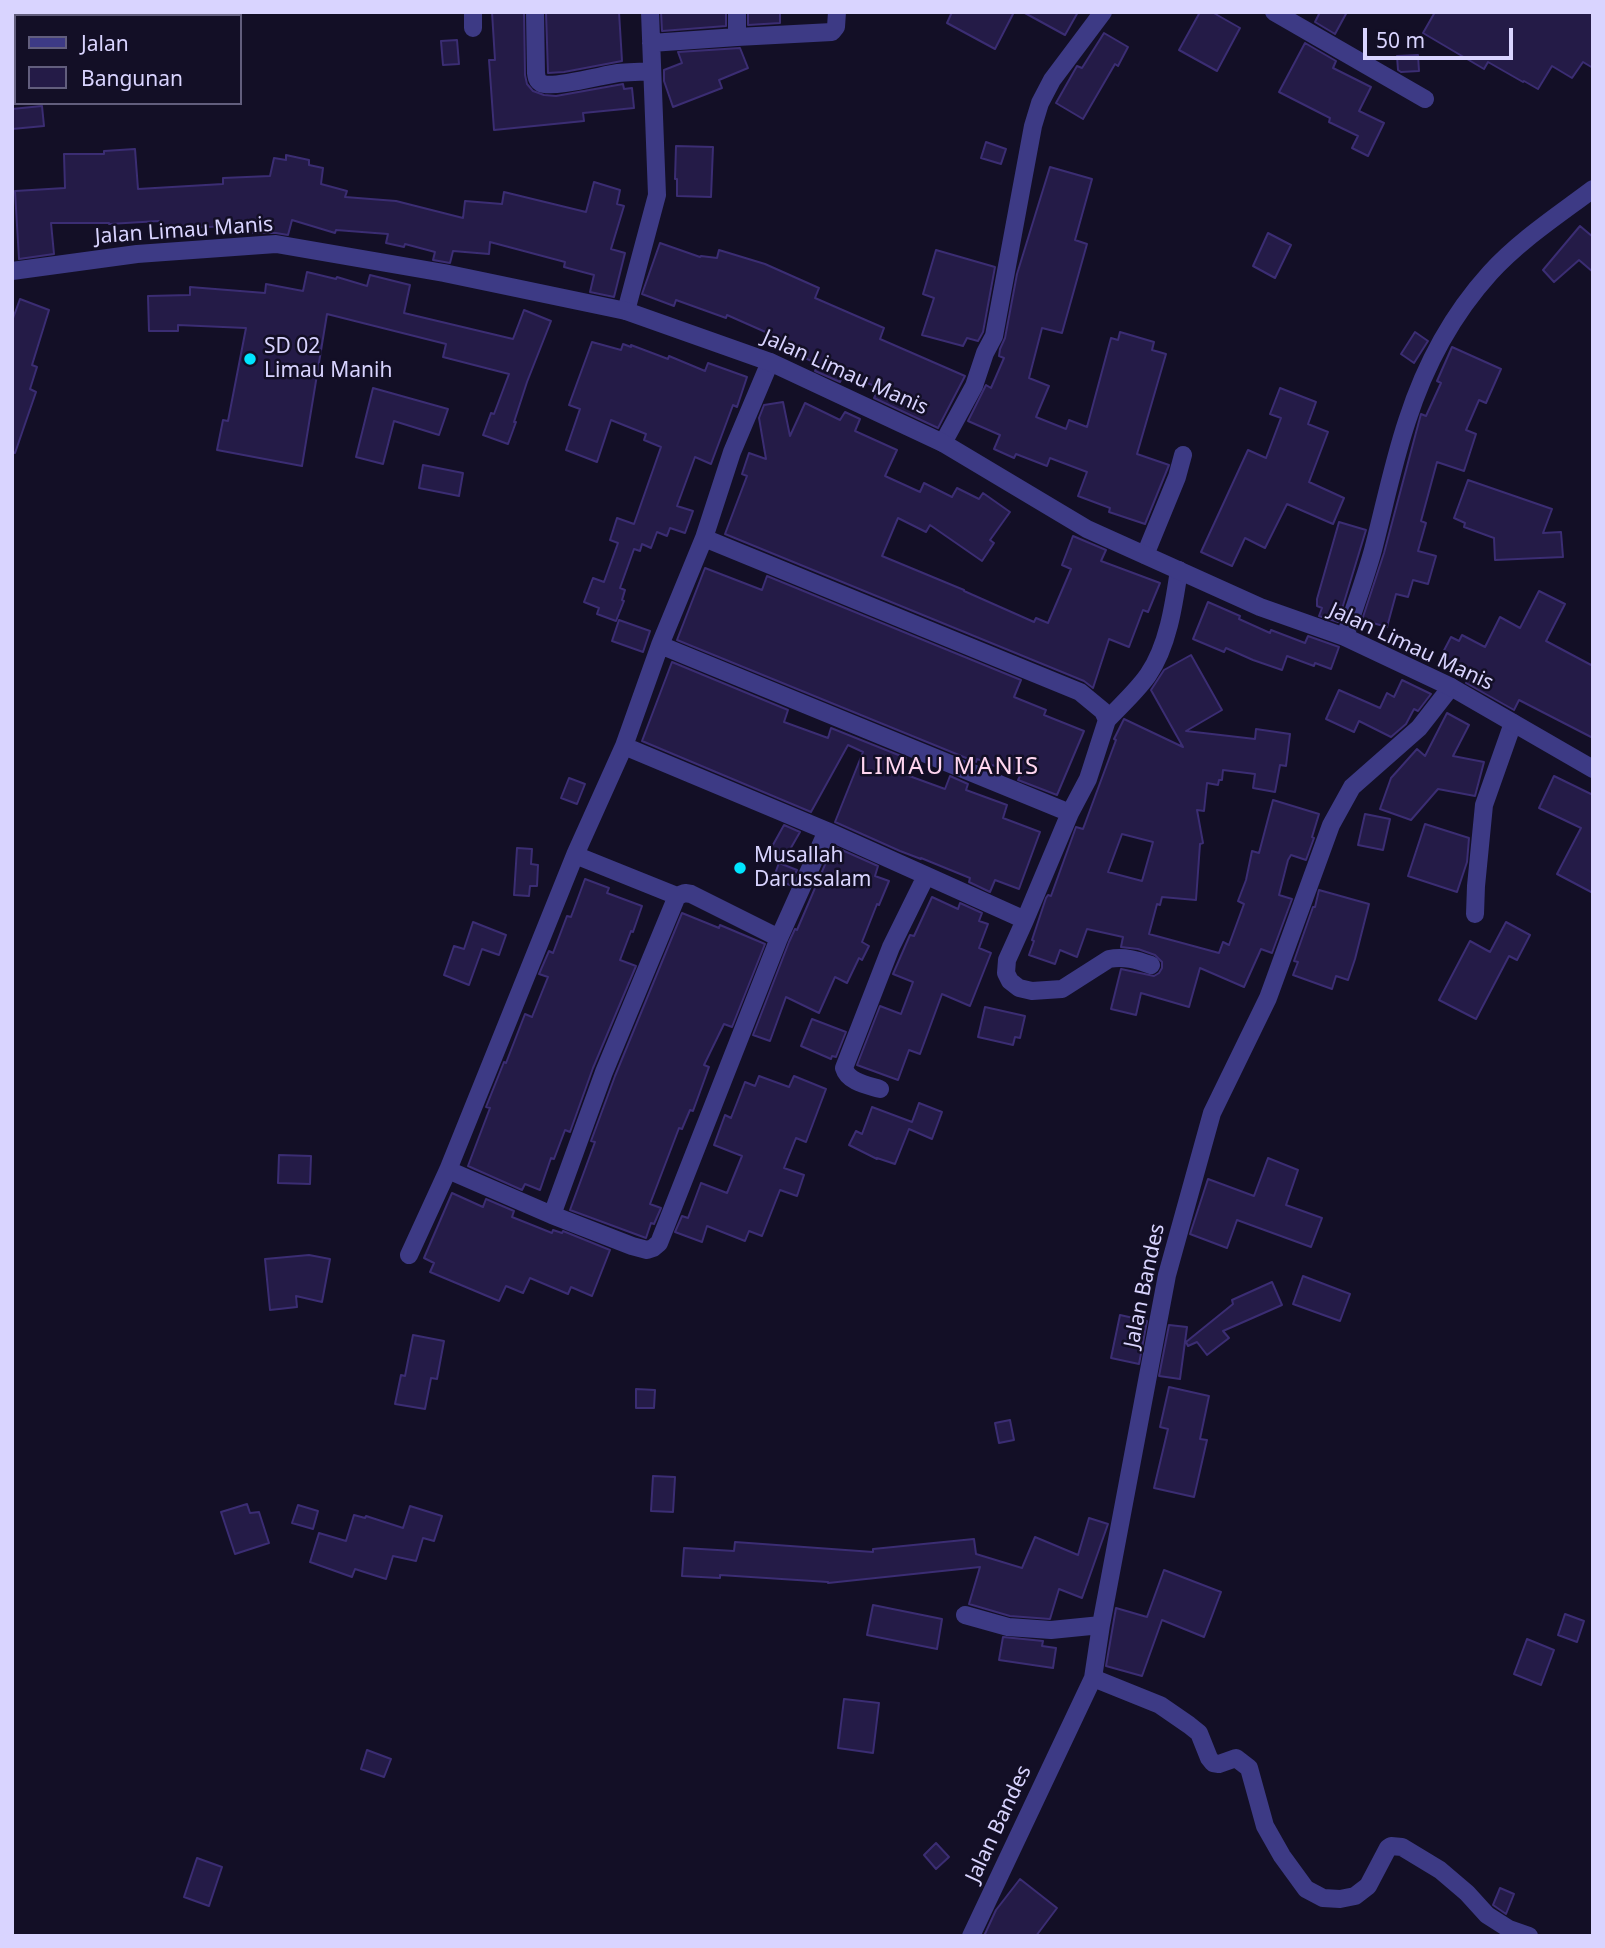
<!DOCTYPE html>
<style>
body{margin:0}
#map{position:relative;width:1605px;height:1948px;overflow:hidden;background:#130f26;font-family:"Noto Sans",sans-serif}
canvas{display:block}
.frame{position:absolute;inset:0;border:14px solid #d9d4ff;pointer-events:none}
.legend{position:absolute;left:14px;top:14px;width:228px;height:91px;box-sizing:border-box;background:#130f26;border:2px solid #625e7d;margin:0;padding:9px 12px;list-style:none;font-size:21px;color:#d9d4ff}
.legend li{display:flex;align-items:center;gap:14px;height:35px}
.legend b{width:35px;border:2px solid #625e7d}
.scale{position:absolute;left:1363px;top:28px;width:150px;height:32px;box-sizing:border-box;border:4px solid #d9d4ff;border-top:0;padding-left:9px;font-size:21px;line-height:24px;white-space:nowrap;color:#d9d4ff;-webkit-text-stroke:5px #130f26;paint-order:stroke}
</style>
<div id="map">
<canvas width="1605" height="1948"></canvas>
<div class="frame"></div>
<ul class="legend">
<li><b style="height:9px;background:#3d3a85"></b>Jalan</li>
<li><b style="height:19px;background:#241b47"></b>Bangunan</li>
</ul>
<div class="scale">50 m</div>
</div>
<script>
const c = document.querySelector('canvas').getContext('2d');
c.lineJoin = 'round';
function fillPath(path, color) { c.fillStyle = color; c.fill(path, 'evenodd'); }
function trace(path, color, width, dash) { c.strokeStyle = color; c.lineWidth = width; c.lineCap = dash ? 'butt' : 'round'; c.setLineDash(dash || []); c.stroke(path); }
function write(font, color, halo, rows, align = 'center') {
  c.font = font + ' "Noto Sans",sans-serif'; c.lineWidth = 5; c.setLineDash([]); c.textBaseline = 'middle'; c.strokeStyle = halo; c.fillStyle = color; for (const [text, x, y, turn = 0] of rows) {
    c.save(); c.translate(x, y); c.rotate((+turn || 0) * Math.PI / 180); c.textAlign = isNaN(turn) ? turn : align; if (halo) c.strokeText(text, 0, 0); c.fillText(text, 0, 0); c.restore();
  }
}
const building = new Path2D(`
 M492,12H524L525,75L527,84L533,91L544,95L556,96L623,84L624,89L632,88L634,108L583,113L584,121L494,130L489,60H495Z
 M546,12H619L622,61L564,72L548,73Z
 M661,12H726V26L662,31Z
 M748,12H780V23L748,25Z
 M952,12H1014L995,49L947,23Z
 M1023,12H1078L1065,35Z
 M1200,12H1212L1240,28L1217,71L1179,50Z
 M1320,12H1347L1335,34L1315,22Z
 M1435,12H1593V68L1583,62L1572,78L1552,66L1538,89L1524,81L1523,82L1488,62L1484,69L1423,33Z
 M1104,33L1128,47L1118,66L1115,64L1083,119L1056,103L1077,66L1082,68Z
 M457,40L459,64L443,65L441,41Z
 M1305,43L1336,61L1333,68L1371,87L1359,111L1384,123L1368,156L1352,148L1358,136L1329,122L1330,118L1279,92Z
 M740,48L748,68L719,80L722,88L673,107L664,81V70L682,63L678,52Z
 M1418,55L1419,71L1401,72L1398,70L1397,56Z
 M42,106L44,126L12,129V109Z
 M986,142L1006,149L1001,164L981,158Z
 M676,146L713,147L711,197L677,196V179H675Z
 M135,149L138,189L223,184V178L270,176L274,158L286,160V155L309,160V165L323,168L321,184L347,191L345,197L396,201L463,218L465,201L502,204L504,192L586,212L594,182L620,190L617,204L624,206L611,249L625,253L614,297L590,292L594,275L564,267L565,262L490,242L489,254L453,251L450,263L433,260L435,252L405,244L404,247L386,243L388,234L336,230L335,233L292,220L288,235L276,233H253L254,225L160,229L159,221L109,224V223H51L54,254L19,259L15,191L65,188L64,154H104V151Z
 M1050,167L1092,179L1075,240L1087,244L1062,333L1042,328L1029,378L1049,386L1036,417L1066,429L1069,420L1087,427L1111,338L1118,340L1120,332L1154,342L1152,350L1166,354L1137,454L1169,465L1145,524L1109,512L1110,508L1078,496L1087,472L1050,458L1047,466L1016,454L1014,458L994,449L1000,435L968,421L986,385L991,388L1004,358L999,356L1000,349L1005,338L1017,274Z
 M1580,226L1593,237V272L1579,260L1554,282L1543,270Z
 M1268,233L1291,245L1275,278L1253,266Z
 M660,243L700,257L701,256L717,258L719,250L765,264L819,288L815,298L884,328L880,339L965,376L938,428L874,398L879,388L844,373L840,382L815,371L818,364L792,352L795,345L727,315L726,318L676,300L674,306L642,294Z
 M936,250L995,267L983,332L978,341L967,338L963,346L922,335L934,298L923,294Z
 M307,272L336,279L337,277L367,286L370,275L410,285L404,313L513,339L524,310L551,321L527,382L514,422H516L508,444L483,435L491,413L494,414L509,374L443,357L446,344L327,314L302,466L217,450L223,420L228,421L246,328L178,325V331H149L148,296L190,295V287L265,293L266,284L303,291Z
 M20,299L49,310L32,365L37,367L30,389L36,392L15,453L12,452V321Z
 M1415,332L1428,341L1414,363L1401,354Z
 M592,342L621,350L623,344L631,347V345L668,359L669,356L705,371L708,363L747,377L737,407L733,405L711,464L695,457L677,506L693,511L685,533L670,528L667,536L657,532L651,548L642,544L640,551L634,549L620,588L625,590L622,600L624,601L616,621L597,614L599,608L584,602L593,578L604,582L618,543L610,540L617,518L634,524L661,447L644,440L646,434L611,420L597,462L566,450L580,409L569,405Z
 M1452,347L1501,369L1486,403L1479,400L1466,430L1476,434L1464,471L1437,462L1421,521L1426,523L1418,551L1436,556L1428,584L1413,580L1408,597L1396,594L1387,627L1362,620L1384,553L1418,425L1421,414L1426,416L1441,383L1437,381Z
 M373,388L448,409L439,435L394,421L383,464L356,457Z
 M1280,388L1316,402L1308,424L1328,432L1309,482L1344,498L1333,524L1287,504L1265,548L1245,538L1232,566L1201,552L1248,450L1266,458L1281,418L1270,414Z
 M783,402L790,436L805,403L840,420L845,412L860,419L855,431L897,450L885,476L920,492L924,483L952,497L957,488L979,499L983,493L1010,512L990,540L994,543L982,561L930,525L926,532L898,518L882,556L964,590V591L1034,622L1036,618L1048,623L1071,569L1062,565L1073,536L1106,550L1101,561L1160,583L1148,612L1143,610L1129,647L1109,639L1093,688L1084,681L725,534L747,476L742,474L749,453L766,459L759,418L764,405Z
 M423,465L463,473L459,496L419,488Z
 M1468,480L1552,509L1543,533L1561,532L1563,557L1495,560L1494,538L1464,527L1465,523L1454,518Z
 M1339,522L1366,530L1338,622L1319,616L1322,608L1317,606V599Z
 M705,568L762,590L767,576L1021,680L1014,697L1046,710L1044,715L1084,731L1057,795L1018,780L1020,776L977,759L976,762L677,640Z
 M1539,591L1565,604L1546,641L1593,666V738L1519,700L1514,710L1466,683L1468,679L1445,667L1447,664L1439,660L1451,637L1459,641L1462,635L1485,647L1500,617L1520,628Z
 M1208,602L1240,616L1239,619L1270,633L1271,630L1305,643L1308,636L1339,647L1331,669L1315,663L1314,666L1287,656L1282,670L1253,660L1226,648L1224,652L1193,639Z
 M619,620L650,631L643,652L612,641Z
 M1191,655L1222,710L1186,731L1255,739L1256,729L1290,734L1286,766L1280,765L1275,792L1253,788L1255,774L1223,770L1222,780H1219L1218,785L1207,783L1204,811L1197,810L1203,843L1200,844L1196,900L1162,897L1160,905L1157,904L1149,934L1219,953L1223,942L1229,945L1244,904L1238,901L1246,880L1252,851L1259,853L1273,800L1319,814L1312,837L1314,838L1306,860L1291,855L1288,860L1279,895L1292,899L1272,953L1261,949L1244,987L1200,968L1189,1007L1141,993L1136,1015L1111,1009L1121,969L1154,976L1159,973L1162,968V962L1155,955L1138,949L1121,947L1123,937L1087,929L1077,957L1060,950L1055,964L1029,955L1034,941L1032,940L1046,898L1048,895L1051,896L1076,827L1083,829L1116,740L1114,739L1124,719L1183,747L1151,690L1164,670ZM1122,834L1153,842L1142,881L1108,872Z
 M672,662L788,710L784,722L828,738L831,728L906,758L901,773L945,789L950,776L968,784L966,790L1007,805L1003,818L1040,832L1019,889L995,880L990,892L969,882L970,878L921,858V859L900,851L835,822L863,752L848,745L811,812L642,741Z
 M1402,680L1431,694L1418,711L1414,709L1406,724L1391,737L1359,721L1354,732L1326,719L1339,690L1380,708L1387,693L1394,697Z
 M1447,713L1469,725L1453,756L1484,762L1475,796L1438,789L1411,820L1380,809L1391,778L1417,749L1425,756Z
 M1554,776L1593,795V893L1557,874L1581,828L1539,808Z
 M569,778L585,784L577,804L561,798Z
 M1365,814L1390,819L1383,850L1358,845Z
 M1425,824L1469,838L1467,862L1457,892L1408,876Z
 M784,825L800,832L784,860L769,852Z
 M833,846L878,866L875,876L889,881L879,905L877,904L862,942L869,946L862,960L859,958L847,983L835,977L819,1013L786,997L770,1041L753,1035L789,942L795,929L797,930Z
 M517,848L532,849L531,864L538,865L537,886H530L529,896L514,895Z
 M779,863L797,870L790,885L773,879Z
 M585,879L609,888L607,893L642,906L633,932L631,931L620,960L636,966L593,1068L570,1132L565,1130L554,1159L551,1158L540,1190L525,1184L522,1190L468,1166L490,1108L486,1107L504,1062L506,1063L525,1014L532,1017L548,977L539,974L549,951L553,953L567,916L571,917Z
 M1319,890L1369,904L1355,959L1348,980L1336,976L1332,989L1293,975L1298,962L1294,961L1313,907H1315Z
 M932,897L958,909L960,903L982,913L979,921L988,924L979,948L991,953L970,1006L942,994L920,1054L909,1050L898,1080L857,1065L880,1006L901,1014L913,982L893,974L910,935L914,936Z
 M682,913L719,928L720,925L765,944L732,1027L724,1024L704,1065L709,1067L693,1111L690,1110L682,1129L679,1128L650,1204L661,1208L654,1224L651,1223L646,1238L570,1210L595,1142L591,1141L615,1076Z
 M473,922L506,935L499,955L482,949L469,985L444,975L454,946L464,949Z
 M1506,922L1530,935L1517,960L1509,956L1476,1019L1439,1000L1470,941L1490,952Z
 M985,1007L1025,1016L1020,1038L1015,1037L1013,1045L978,1037Z
 M812,1019L846,1032L836,1057L832,1056L831,1059L801,1046Z
 M759,1076L789,1087L794,1076L826,1089L806,1142L796,1138L784,1168L804,1175L797,1196L780,1190L762,1236L749,1231L745,1241L707,1226L702,1242L675,1232L682,1216L688,1218L701,1183L727,1193L742,1156L714,1145L725,1115L731,1118L745,1082L755,1086Z
 M919,1103L942,1112L932,1139L909,1129L895,1164L877,1158V1159L849,1145L856,1131L862,1134L872,1107L912,1122Z
 M279,1155L311,1156L310,1184L278,1183Z
 M1268,1158L1298,1170L1286,1205L1322,1218L1311,1247L1237,1220L1227,1248L1190,1234L1208,1179L1254,1196Z
 M452,1193L483,1207L486,1199L514,1211L512,1217L552,1233L553,1230L562,1233L563,1231L610,1250L592,1296L571,1287L568,1294L530,1278L523,1293L506,1286L499,1301L430,1272L434,1263L424,1258Z
 M309,1255L330,1259L322,1302L296,1296L297,1307L270,1310L265,1259Z
 M1303,1276L1350,1294L1340,1321L1293,1304Z
 M1272,1282L1282,1305L1223,1331L1229,1338L1207,1355L1197,1342L1188,1346L1186,1342L1233,1304L1232,1300Z
 M1120,1315L1147,1321L1139,1364L1111,1358Z
 M1169,1325L1187,1327L1180,1379L1159,1376Z
 M413,1335L444,1341L437,1379L431,1378L425,1409L395,1404L401,1375L405,1376Z
 M1169,1387L1209,1396L1200,1439L1207,1440L1194,1497L1154,1488L1168,1429L1160,1427Z
 M636,1389L655,1390L654,1408H636Z
 M1010,1420L1014,1440L999,1443L995,1423Z
 M653,1476L675,1477L673,1512L651,1511Z
 M247,1504L250,1513L259,1512L269,1543L235,1554L221,1512Z
 M298,1505L318,1511L313,1529L292,1523Z
 M410,1506L442,1516L434,1541L423,1538L416,1561L393,1556L386,1579L355,1569L352,1577L310,1562L319,1533L346,1541L354,1515L365,1518L366,1516L403,1528Z
 M1089,1518L1108,1524L1082,1598L1059,1589L1050,1619L1010,1616L969,1604L980,1567L828,1583V1582L720,1575V1578L682,1576L684,1548L734,1551L735,1542L873,1552V1549L974,1539L976,1554L1022,1568L1035,1537L1078,1555Z
 M1164,1570L1221,1592L1204,1637L1162,1620L1142,1676L1106,1666L1116,1608L1147,1617Z
 M873,1605L942,1619L937,1649L867,1635Z
 M1565,1614L1584,1621L1577,1642L1558,1635Z
 M1003,1637L1043,1641L1042,1646L1056,1648L1053,1668L999,1660Z
 M1527,1639L1554,1650L1541,1685L1514,1674Z
 M844,1699L879,1703L873,1753L838,1748Z
 M367,1750L391,1759L384,1777L361,1769Z
 M936,1843L949,1857L936,1869L924,1855Z
 M197,1858L222,1867L209,1906L184,1897Z
 M1020,1879L1057,1908L1036,1936H984L996,1910Z
 M1500,1888L1514,1894L1506,1914L1493,1905Z`);
fillPath(building, '#241b47');
trace(building, '#3b2d73', 2);
trace(new Path2D(`
 M473,12V28
 M535,12L536,73C537,78 536,80 541,83C551,89 603,75 618,73C629,72 640,72 651,71
 M1274,12L1425,99
 M737,37L832,32L836,27L837,12
 M651,43L737,37V12
 M626,311L657,195L650,12
 M943,443L974,386L985,353L994,336L1033,126L1040,103L1052,80L1103,12
 M704,538L1080,692L1103,711L1107,720L1088,779L1070,813L1025,920
 M1145,555L1177,477L1183,455
 M1345,637C1354,608 1365,579 1373,550C1384,508 1393,463 1407,421C1424,368 1452,315 1490,273C1519,241 1557,216 1593,189
 M660,645L1070,813
 M1107,720C1120,706 1136,692 1148,675C1168,646 1174,604 1179,570
 M827,831L1025,920L1007,960L1006,973L1010,981L1019,988L1032,991L1062,989L1109,959C1124,956 1137,960 1151,965
 M575,855L677,896
 M1475,914L1476,886L1484,805L1513,723
 M880,1089C867,1085 848,1082 844,1068L891,947L926,876
 M448,1170L552,1215L632,1246L647,1250L653,1248L659,1243L779,938L827,831L624,746
 M552,1215L604,1072L677,896L685,893L691,894L779,938
 M409,1255L448,1170L575,855L624,746L660,645L704,538L732,452L770,362
 M965,1615L1008,1627L1051,1630L1101,1625
 M1093,1678L1160,1705L1189,1725L1199,1733L1209,1758L1213,1763L1219,1764L1236,1758L1249,1768L1265,1826L1282,1856L1306,1889L1323,1898L1340,1899L1355,1896L1368,1886L1388,1848L1391,1846L1402,1847L1440,1870L1467,1893L1487,1915L1509,1929L1529,1936
 M971,1936L1093,1678L1101,1625L1167,1275L1212,1113L1268,998L1331,825L1352,787L1419,728L1451,687`), '#3d3a85', 18);
trace(new Path2D(`
 M12,271L137,254L276,244L444,273L626,311L770,362L943,443L1087,529L1260,607L1345,637L1451,687L1593,769`), '#3d3a85', 18);
for (const [x, y, r, color] of [
 [250,359,7,"#00e5ff"],
 [740,868,7,"#00e5ff"]
]) { const dot = new Path2D(); dot.arc(x, y, r, 0, 2 * Math.PI); c.fillStyle = color; c.fill(dot); trace(dot, '#130f26', 2.5); }
write('21px', '#d9d4ff', '#130f26', [
 ["Jalan Limau Manis",184,231,-4],
 ["Jalan Limau Manis",845,373,24],
 ["Jalan Limau Manis",1411,647,25],
 ["Jalan Bandes",1145,1286,-78],
 ["Jalan Bandes",999,1824,-65]
]);
write('21px', '#d9d4ff', '#130f26', [
 ["SD 02",264,347],
 ["Limau Manih",264,371],
 ["Musallah",754,856],
 ["Darussalam",754,880]
], 'left');
c.letterSpacing = '2px';
write('24px', '#ffd6f0', '#130f26', [
 ["LIMAU MANIS",950,767]
]);
c.letterSpacing = '0px';
</script>
